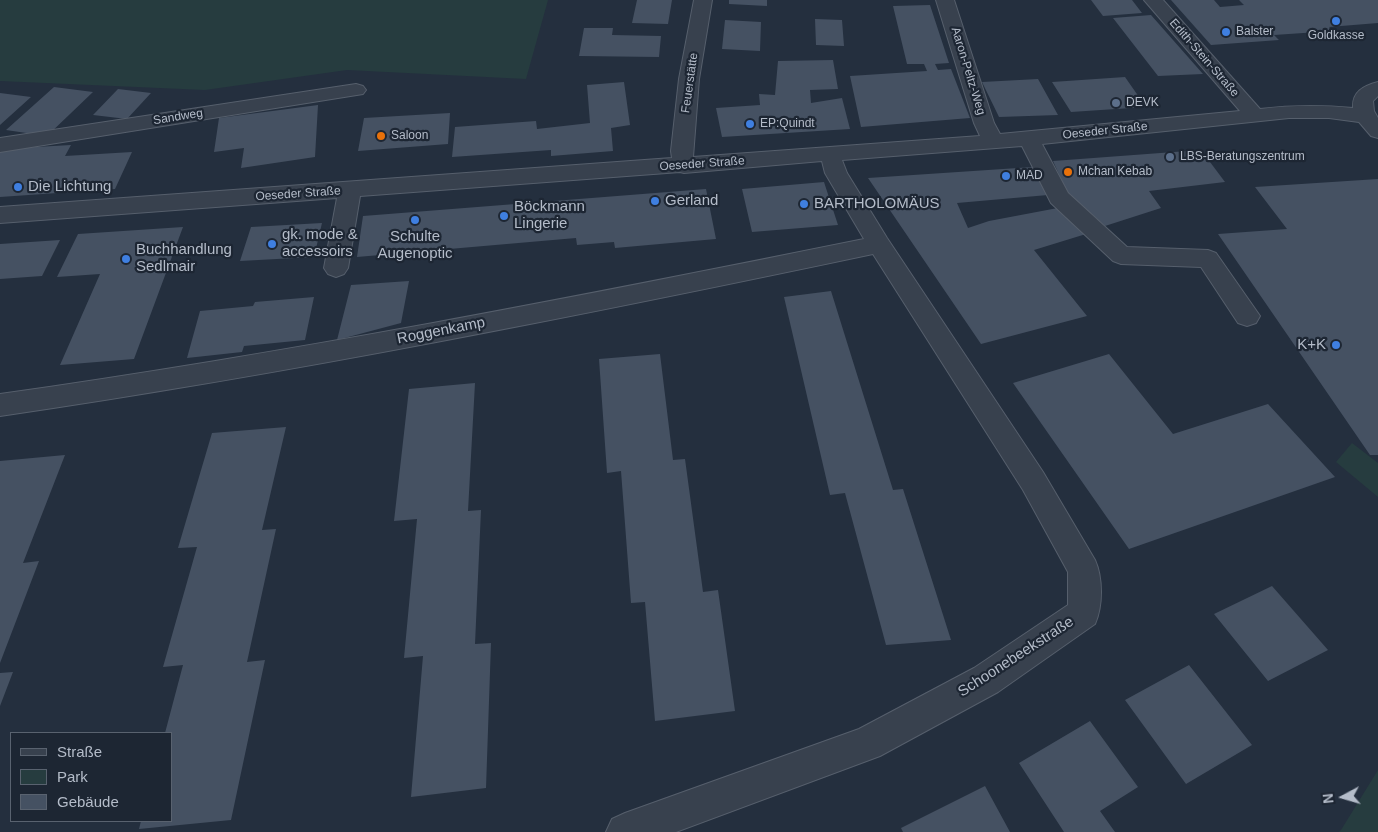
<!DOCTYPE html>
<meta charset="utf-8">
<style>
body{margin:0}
#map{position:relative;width:1378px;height:832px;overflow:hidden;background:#242f3e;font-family:Arial,sans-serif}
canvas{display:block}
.legend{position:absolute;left:10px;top:732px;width:162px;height:90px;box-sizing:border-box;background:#1d2633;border:1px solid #59626f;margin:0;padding:6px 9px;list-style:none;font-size:15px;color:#b4bcc9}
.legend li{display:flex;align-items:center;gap:10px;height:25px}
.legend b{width:25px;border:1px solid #59626f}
.north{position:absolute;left:1318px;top:772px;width:50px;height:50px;-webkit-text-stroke:4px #1d2633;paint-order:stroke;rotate:264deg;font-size:14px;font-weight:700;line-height:20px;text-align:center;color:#b4bcc9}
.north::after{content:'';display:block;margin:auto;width:18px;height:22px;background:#b4bcc9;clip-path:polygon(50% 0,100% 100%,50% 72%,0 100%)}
</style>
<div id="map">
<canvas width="1378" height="832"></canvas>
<ul class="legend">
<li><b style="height:6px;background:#38414e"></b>Straße</li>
<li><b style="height:14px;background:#263c3f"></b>Park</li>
<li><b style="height:14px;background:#455162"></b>Gebäude</li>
</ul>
<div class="north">N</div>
</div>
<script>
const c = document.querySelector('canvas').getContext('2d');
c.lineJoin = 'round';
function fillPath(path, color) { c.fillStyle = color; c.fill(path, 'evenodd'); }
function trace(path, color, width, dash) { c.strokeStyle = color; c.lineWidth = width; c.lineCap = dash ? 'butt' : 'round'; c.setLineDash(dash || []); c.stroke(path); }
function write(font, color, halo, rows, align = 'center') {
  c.font = font + ' Arial,sans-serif'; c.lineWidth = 4.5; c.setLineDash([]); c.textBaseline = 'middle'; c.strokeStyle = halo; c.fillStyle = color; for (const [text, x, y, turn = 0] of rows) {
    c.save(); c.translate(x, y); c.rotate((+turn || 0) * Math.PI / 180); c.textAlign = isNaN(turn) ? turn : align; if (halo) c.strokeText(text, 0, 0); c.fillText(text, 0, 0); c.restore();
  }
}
fillPath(new Path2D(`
 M0,0H548L526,79L347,70L205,90L0,81Z
 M1352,443L1378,463V497L1336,462Z
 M1378,770V832H1339L1341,830Z`), '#263c3f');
fillPath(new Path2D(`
 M637,0H672L668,24L632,23Z
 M729,0H767V6L729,4Z
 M1091,0H1132L1142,13L1103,16Z
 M1171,0H1214L1220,7L1244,5L1239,0H1378V23L1329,27L1333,31L1274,35L1279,40L1211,45Z
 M930,5L949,63L935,64L938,70L951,69L970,118L861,127L850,76L927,71L924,64H907L893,6Z
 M1151,15L1203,74L1158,76L1113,18Z
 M815,19L842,20L844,46L816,45Z
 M725,20L761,22L760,51L722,49Z
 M584,28H613L612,35L661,36L659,57L579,56Z
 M833,60L838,89L810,90L811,103L842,98L850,129L722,137L716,108L760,105L759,94L775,95L778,61Z
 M1125,77L1146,107L1071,112L1052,82Z
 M1038,79L1058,115L999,117L982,82Z
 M624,82L630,125L611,128L613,151L551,156V150L452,157L455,127L536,121L537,129L590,123L587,85Z
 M54,87L93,92L47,136L6,130Z
 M118,89L151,93L127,119L93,115Z
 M0,93L31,97L0,125Z
 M318,105L315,157L241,168L244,148L214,152L219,118Z
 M450,113L448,144L358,151L364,118Z
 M71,145L65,156L132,152L115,189L0,197V149Z
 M1201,150L1225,182L1149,191L1161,208L1105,226L1067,192L1053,161Z
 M1033,167L1048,195L957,203L968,228L989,221L1063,207L1086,234L1034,250L1087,316L981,344L868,178Z
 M1378,179V455H1370L1218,234L1287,229L1255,187Z
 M824,182L838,225L752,232L742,189Z
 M706,189L716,239L615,248L614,242L577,245L576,238L357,257L363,216Z
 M322,223L314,257L240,261L251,227Z
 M183,227L134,359L60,365L100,274L57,277L78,234Z
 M60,240L42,276L0,279V244Z
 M409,281L401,323L337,340L351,285Z
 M831,291L893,490L903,489L951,640L886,645L845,493L830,495L784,297Z
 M314,297L305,340L244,346L242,352L187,358L200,311L253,306L255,302Z
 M660,354L673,460L685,459L703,592L718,590L735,711L655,721L645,602L631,603L621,471L607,473L599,359Z
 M1109,354L1173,434L1268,404L1335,477L1129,549L1013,383Z
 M475,383L468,511L481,510L475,644L491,643L486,788L411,797L423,656L404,658L417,519L394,521L409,389Z
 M286,427L262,530L276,529L247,662L265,660L231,820L139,829L141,821H171V733H165L183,665L163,667L197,547L178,548L212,433Z
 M65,455L23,563L39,561L0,663V461Z
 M1272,586L1328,650L1268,681L1214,614Z
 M1189,665L1252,745L1186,784L1125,700Z
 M13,672L0,706V673Z
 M1090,721L1138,787L1100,811L1115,832H1064L1019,763Z
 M985,786L1010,832H903L901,828Z`), '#455162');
const minor = new Path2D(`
 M694,0H712L699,79L693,157L980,136L974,123L936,0H954L994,123L1000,134L1240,111L1144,0H1163L1260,109C1292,105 1322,105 1353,108C1352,92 1363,86 1378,82V96L1373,101L1374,111L1378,118V138L1371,136L1359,122L1329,118H1289L1042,144L1068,193L1127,247L1208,250L1216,253L1260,316L1256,323L1247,326L1238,323L1201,267L1121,264L1113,261L1051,203L1022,146L842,160L847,173L887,238L1043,472L1095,560C1103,578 1103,606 1095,624L998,692L880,756L676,832H606L612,819L625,813L859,729L974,668L1068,605V572L1023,490L873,254C583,315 293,373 0,416V394C290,353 577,297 864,239L825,173L822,161L684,173L680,172L360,196L348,268L344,274L336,277L328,274L324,268L337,198L0,223V207L672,158L671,151L679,79Z
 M356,84L363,86L366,90L363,94L0,152V138Z`);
trace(minor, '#565f6c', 2);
fillPath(minor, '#38414e');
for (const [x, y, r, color] of [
 [1336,21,5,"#3f7fe0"],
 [1226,32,5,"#3f7fe0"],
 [1116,103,5,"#5c6f8a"],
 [750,124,5,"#3f7fe0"],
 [381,136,5,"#e8710a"],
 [1170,157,5,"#5c6f8a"],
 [1068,172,5,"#e8710a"],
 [1006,176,5,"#3f7fe0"],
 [18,187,5,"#3f7fe0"],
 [655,201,5,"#3f7fe0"],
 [804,204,5,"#3f7fe0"],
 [504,216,5,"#3f7fe0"],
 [415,220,5,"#3f7fe0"],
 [272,244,5,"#3f7fe0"],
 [126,259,5,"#3f7fe0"],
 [1336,345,5,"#3f7fe0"]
]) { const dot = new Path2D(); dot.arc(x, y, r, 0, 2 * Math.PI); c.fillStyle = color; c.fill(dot); trace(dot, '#1d2633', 2); }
write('12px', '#b4bcc9', '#1d2633', [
 ["Balster",1236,32],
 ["Goldkasse",1336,36,"center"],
 ["DEVK",1126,103],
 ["EP:Quindt",760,124],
 ["Saloon",391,136],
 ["LBS-Beratungszentrum",1180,157],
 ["Mchan Kebab",1078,172],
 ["MAD",1016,176]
], 'left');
write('12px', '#b4bcc9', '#1d2633', [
 ["Edith-Stein-Straße",1204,58,49],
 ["Aaron-Peltz-Weg",968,71,73],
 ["Feuerstätte",690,83,-82],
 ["Sandweg",178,117,-9],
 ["Oeseder Straße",1105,131,-6],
 ["Oeseder Straße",702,164,-4],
 ["Oeseder Straße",298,194,-4]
]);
write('15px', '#b4bcc9', '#1d2633', [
 ["Die Lichtung",28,187],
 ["Gerland",665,201],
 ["BARTHOLOMÄUS",814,204],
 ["Böckmann",514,207],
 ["Lingerie",514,224],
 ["gk. mode &",282,235],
 ["accessoirs",282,252],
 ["Schulte",415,237,"center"],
 ["Augenoptic",415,254,"center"],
 ["Buchhandlung",136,250],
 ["Sedlmair",136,267],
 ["K+K",1326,345,"right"]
], 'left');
write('15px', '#b4bcc9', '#1d2633', [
 ["Roggenkamp",441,331,-11],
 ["Schoonebeekstraße",1016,657,-33]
]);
</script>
